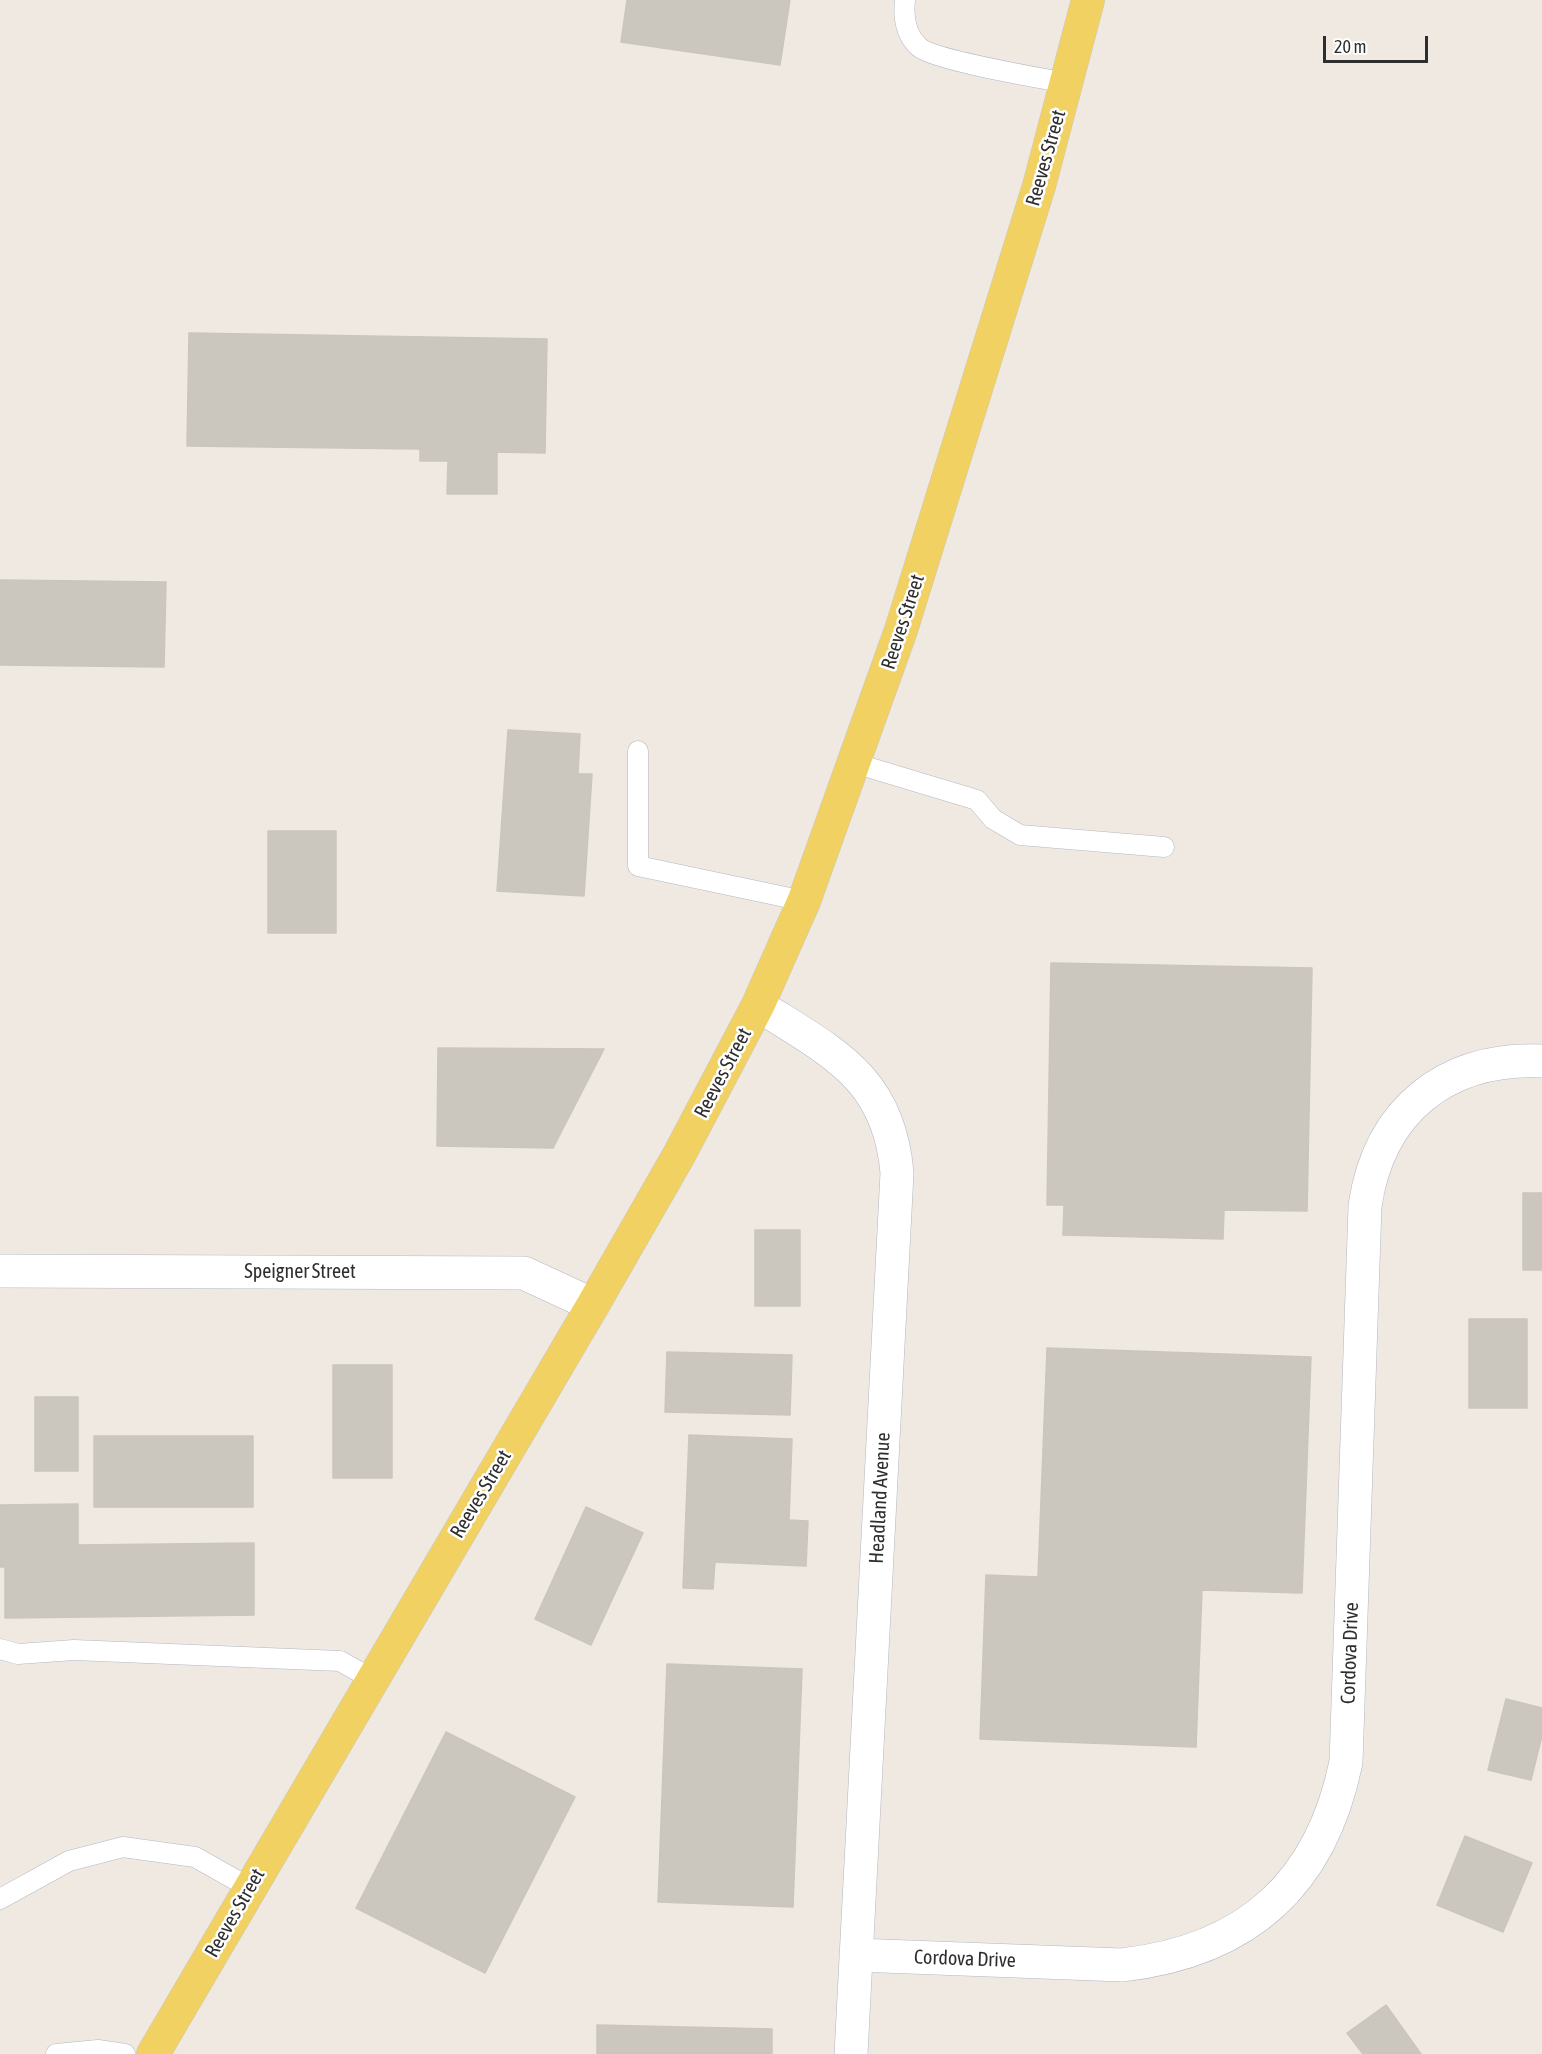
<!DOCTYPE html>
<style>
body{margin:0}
#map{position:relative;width:1542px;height:2054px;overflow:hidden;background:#efe9e1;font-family:"Asap Condensed",sans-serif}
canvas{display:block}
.scale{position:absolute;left:1323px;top:36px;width:105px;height:27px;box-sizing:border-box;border:3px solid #2e2e2e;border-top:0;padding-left:8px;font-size:18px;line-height:21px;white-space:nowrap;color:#2e2e2e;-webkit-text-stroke:4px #fff;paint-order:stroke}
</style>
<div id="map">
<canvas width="1542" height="2054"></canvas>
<div class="scale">20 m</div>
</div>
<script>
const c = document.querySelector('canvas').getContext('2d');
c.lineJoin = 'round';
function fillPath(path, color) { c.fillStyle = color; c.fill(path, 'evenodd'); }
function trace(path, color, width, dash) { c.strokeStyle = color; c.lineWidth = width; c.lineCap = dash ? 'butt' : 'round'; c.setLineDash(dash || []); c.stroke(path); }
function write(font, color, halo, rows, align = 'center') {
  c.font = font + ' "Asap Condensed",sans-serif'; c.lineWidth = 5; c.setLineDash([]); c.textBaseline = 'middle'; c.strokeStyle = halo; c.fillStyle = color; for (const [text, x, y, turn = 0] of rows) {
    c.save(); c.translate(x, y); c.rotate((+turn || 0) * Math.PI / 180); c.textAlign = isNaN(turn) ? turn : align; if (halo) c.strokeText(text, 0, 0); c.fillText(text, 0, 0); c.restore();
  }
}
const building = new Path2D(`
 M627,0H790L780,65L621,42Z
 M189,333L547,339L545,453L497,452V494H447L448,461H420V449L187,446Z
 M0,580L166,582L164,667L0,665Z
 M508,730L580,734L578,774H592L584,896L497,891Z
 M268,831H336V933H268Z
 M1051,963L1312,968L1307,1211L1224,1210L1223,1239L1063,1235L1064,1205H1047Z
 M438,1048L604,1049L553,1148L437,1146Z
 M1523,1193H1542V1270H1523Z
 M755,1230H800V1306H755Z
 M1469,1319H1527V1408H1469Z
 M1047,1348L1311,1357L1302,1593L1202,1590L1196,1747L980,1739L986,1575L1038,1577Z
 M667,1352L792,1355L790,1415L665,1412Z
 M333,1365H392V1478H333Z
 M35,1397H78V1471H35Z
 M689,1435L792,1439L789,1520L808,1521L806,1566L715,1562L713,1589L683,1588Z
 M94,1436H253V1507H94Z
 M78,1504V1545L254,1543V1615L5,1618V1567H0V1505Z
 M586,1507L643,1533L591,1645L535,1619Z
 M667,1664L802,1669L793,1907L658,1902Z
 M1506,1699L1542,1708V1736L1531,1780L1488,1770Z
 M446,1732L575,1797L485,1973L356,1908Z
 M1465,1836L1532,1863L1503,1932L1437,1905Z
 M1386,2005L1421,2054H1363L1347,2033Z
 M597,2025L772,2029V2054H597Z`);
fillPath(building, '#cbc7bf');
trace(building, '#cbc5ba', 1.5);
const service = new Path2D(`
 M905,0C903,17 905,34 919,47C933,60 1041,78 1066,83
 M638,751V866L804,901
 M854,763L977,800L993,819L1020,835L1164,847
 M0,1649L18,1654L74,1650L340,1661L372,1679
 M0,1899L69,1861L123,1847L195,1857L250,1888
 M56,2054L98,2050L125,2054`);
const minor = new Path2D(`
 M758,1005C831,1052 889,1076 897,1173L851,2054
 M0,1271L524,1273L593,1305
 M856,1955L1122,1965C1246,1951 1321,1885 1346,1762L1365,1206C1379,1110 1446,1057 1542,1061`);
const primary = new Path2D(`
 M153,2054L593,1305L679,1155L758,1005L804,901L901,630L1039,186L1088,0`);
trace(service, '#b4b7c1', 21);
trace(minor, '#b4b7c1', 34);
trace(primary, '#c9c9c9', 34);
trace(service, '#fff', 20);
trace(minor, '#fff', 33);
trace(primary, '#f2d163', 33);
write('20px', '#2e2e2e', '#fff', [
 ["Reeves Street",1046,158,-74],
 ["Reeves Street",903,622,-72],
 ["Reeves Street",723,1073,-62],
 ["Speigner Street",300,1272],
 ["Reeves Street",481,1494,-59],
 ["Headland Avenue",880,1498,-87],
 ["Cordova Drive",1350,1653,-88],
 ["Reeves Street",235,1913,-60],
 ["Cordova Drive",965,1959,2]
]);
</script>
